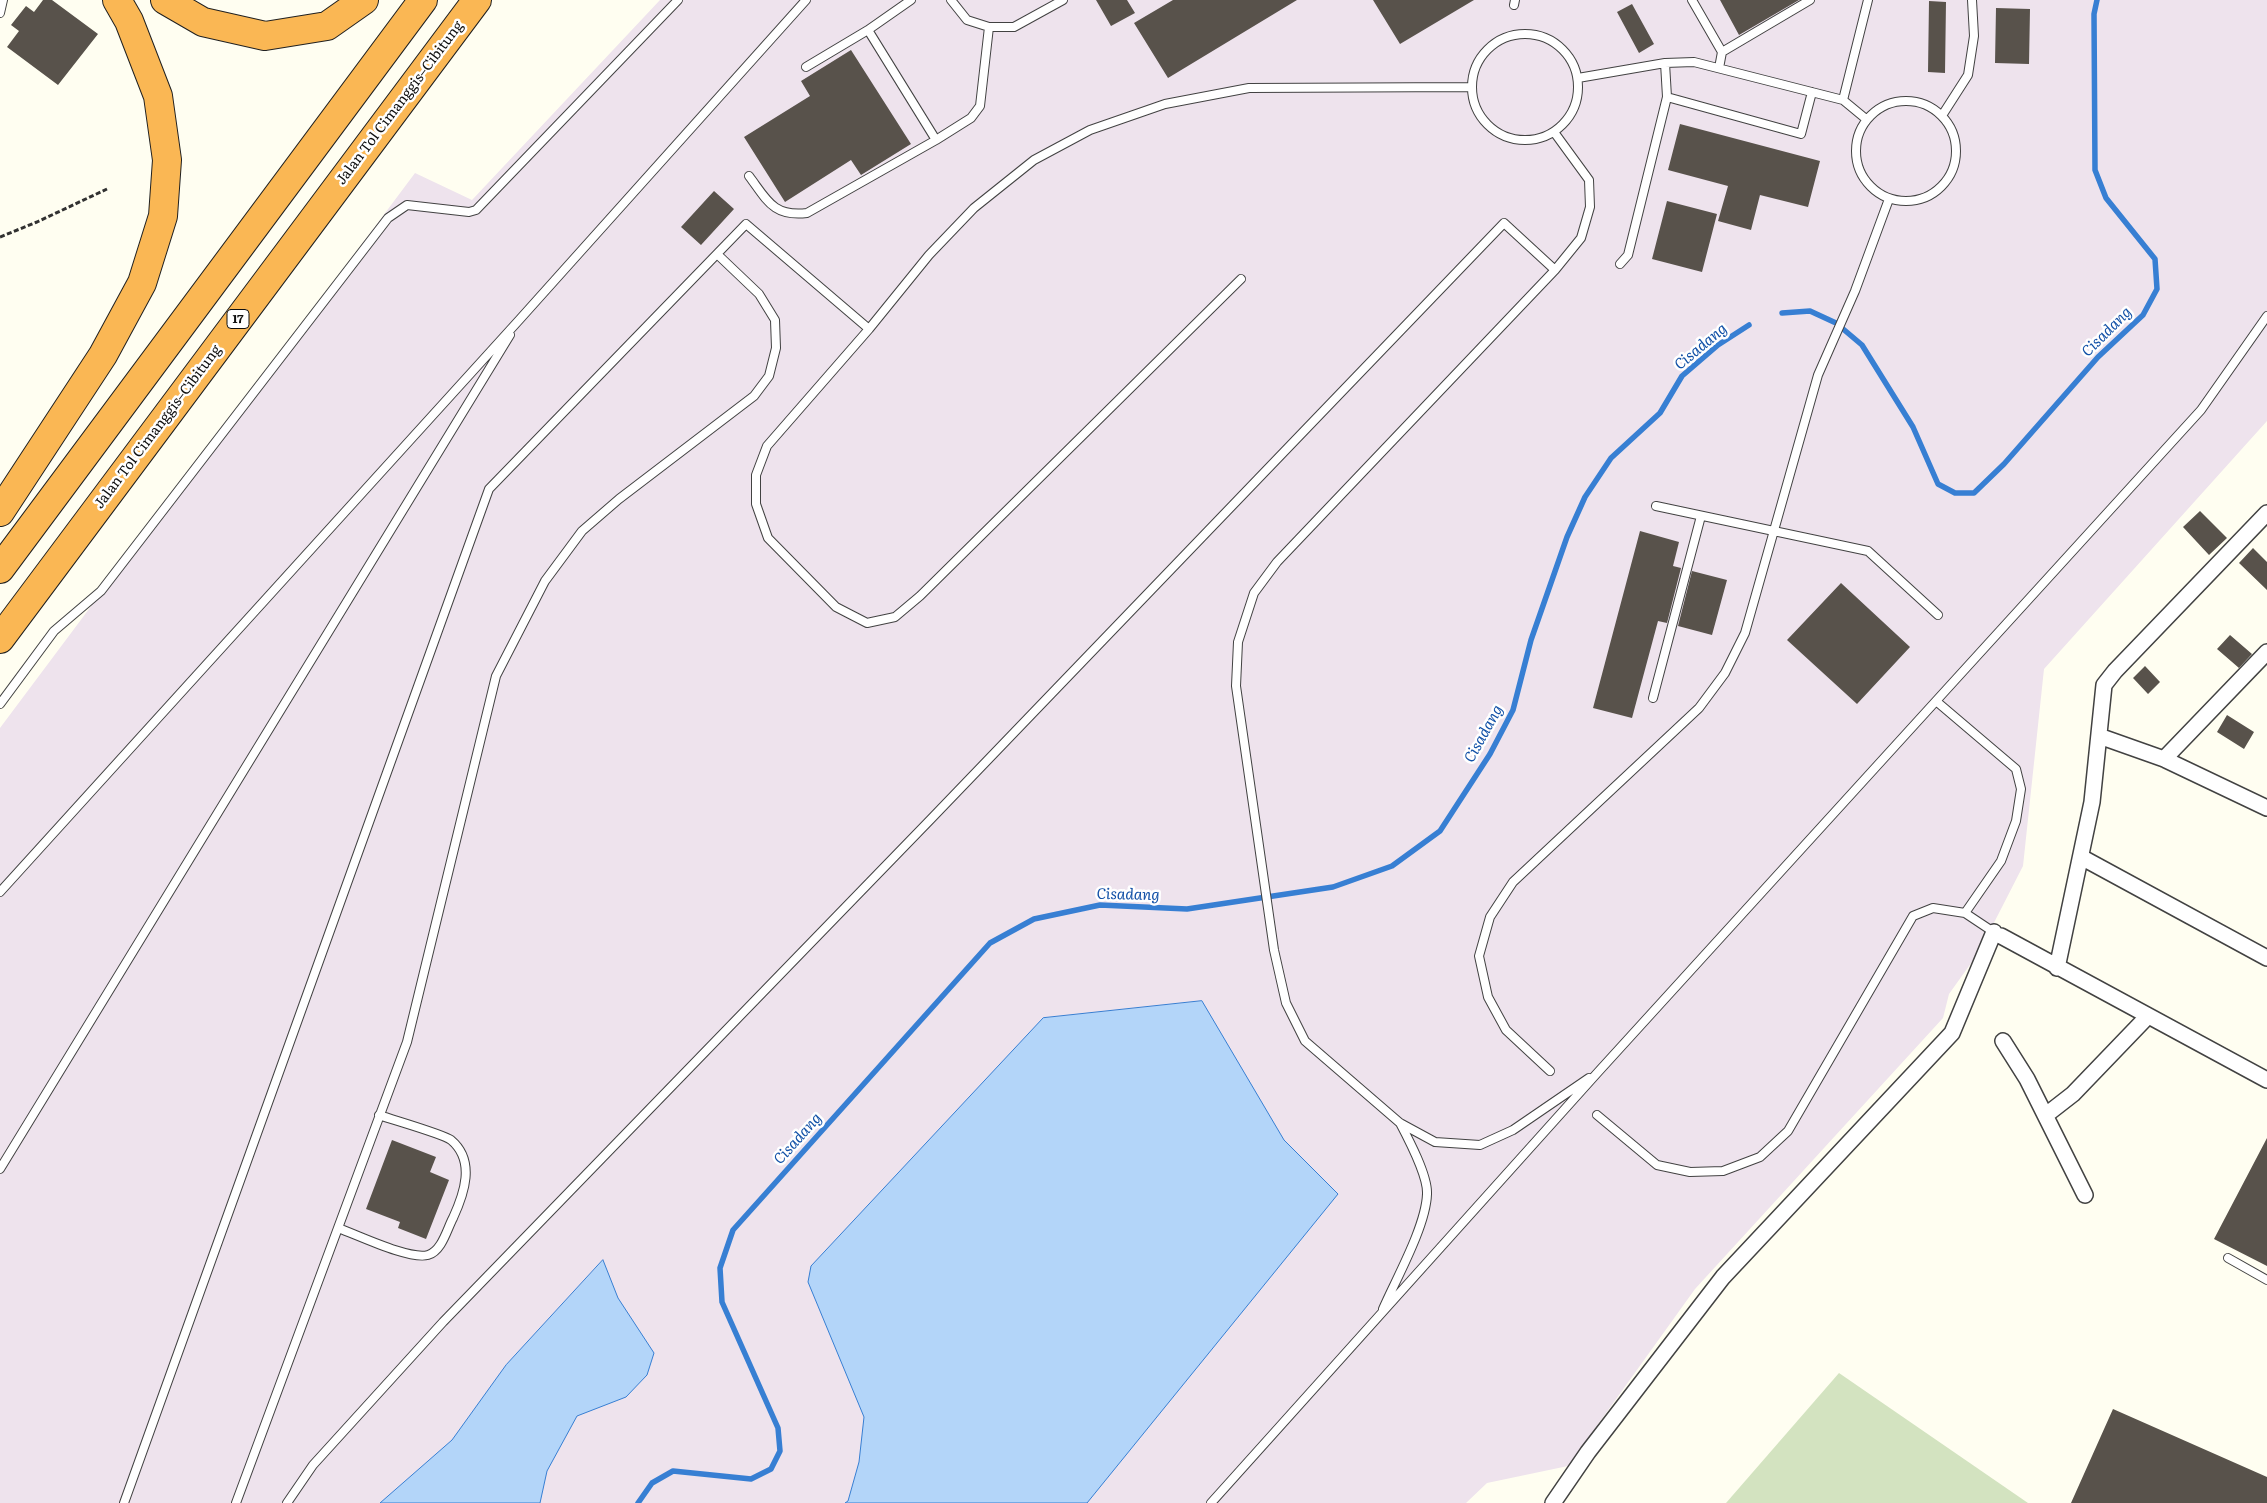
<!DOCTYPE html>
<meta charset="utf-8">
<style>
body{margin:0}
canvas{display:block;background:#fffef1}
</style>
<canvas width="2267" height="1503"></canvas>
<script>
const c = document.querySelector('canvas').getContext('2d');
c.lineJoin = 'round';
function fillPath(path, color) { c.fillStyle = color; c.fill(path, 'evenodd'); }
function trace(path, color, width, dash) { c.strokeStyle = color; c.lineWidth = width; c.lineCap = dash ? 'butt' : 'round'; c.setLineDash(dash || []); c.stroke(path); }
function write(font, color, halo, rows, align = 'center') {
  c.font = font + ' Literata,serif'; c.lineWidth = 5; c.setLineDash([]); c.textBaseline = 'middle'; c.strokeStyle = halo; c.fillStyle = color; for (const [text, x, y, turn = 0] of rows) {
    c.save(); c.translate(x, y); c.rotate((+turn || 0) * Math.PI / 180); c.textAlign = isNaN(turn) ? turn : align; if (halo) c.strokeText(text, 0, 0); c.fillText(text, 0, 0); c.restore();
  }
}
fillPath(new Path2D(`
 M660,0H2267V421L2044,669L2023,866L1979,952L1949,994L1943,1018L1695,1289L1568,1466L1487,1483L1466,1503H0V728L415,173L472,200Z`), '#eee3ed');
fillPath(new Path2D(`
 M1839,1373L2028,1503H1726Z`), '#d3e3c0');
const water = new Path2D(`
 M1202,1001L1284,1140L1338,1194L1087,1503H845L848,1501L859,1462L864,1417L808,1282L811,1266L1043,1018Z
 M603,1260L618,1298L654,1353L647,1375L626,1397L577,1416L547,1471L540,1503H380L452,1440L506,1365Z`);
fillPath(water, '#b3d5f9');
trace(water, '#377fd3', 1);
trace(new Path2D(`
 M1782,313L1810,311L1836,323L1862,345L1913,427L1938,484L1955,493H1974L2004,464L2098,357L2143,315L2157,289L2155,259L2106,198L2095,170L2094,14L2097,0
 M638,1503L652,1483L673,1471L751,1479L771,1469L780,1451L778,1428L722,1302L720,1268L733,1230L990,943L1034,919L1100,905L1187,909L1333,887L1392,866L1440,831L1490,754L1513,710L1531,640L1567,537L1585,497L1611,458L1660,413L1682,376L1718,345L1749,325`), '#377fd3', 5.5);
fillPath(new Path2D(`
 M43,0H52L98,34L58,85L7,47L19,31L11,25L26,6L34,12Z
 M1096,0H1127L1135,13L1111,26Z
 M1173,0H1297L1168,78L1134,23Z
 M1373,0H1474L1400,44Z
 M1720,0H1799L1739,35Z
 M1929,1L1946,2L1945,73L1928,72Z
 M1632,4L1654,44L1639,53L1617,12Z
 M1996,8L2030,9L2029,64L1995,63Z
 M851,50L911,144L861,175L851,160L785,202L744,137L810,96L801,81Z
 M1680,124L1820,161L1808,207L1760,195L1751,230L1718,221L1728,186L1668,170Z
 M714,191L734,209L701,245L681,227Z
 M1667,201L1717,214L1702,272L1652,259Z
 M2200,511L2227,538L2209,555L2183,527Z
 M1640,531L1679,542L1673,566L1681,568L1667,623L1658,621L1632,718L1593,708Z
 M2253,548L2267,562V590L2239,563Z
 M1692,571L1727,580L1712,635L1678,626Z
 M1841,583L1910,647L1857,704L1787,640Z
 M2230,635L2252,654L2239,668L2217,649Z
 M2145,666L2160,682L2148,694L2133,678Z
 M2227,715L2254,732L2244,749L2217,732Z
 M2267,1138V1266L2214,1239Z
 M392,1140L436,1157L430,1172L449,1180L426,1239L398,1228L400,1222L366,1209Z
 M2113,1409L2267,1477V1503H2071Z`), '#58524b');
const service = new Path2D(`
 M951,0L967,20L989,27H1014L1063,0
 M1692,0L1722,52
 M1514,5L1515,0
 M0,13L3,0
 M868,30L936,140
 M1472 87a53 53 0 1 1 106 0a53 53 0 1 1-106 0Z
 M806,67L868,30L911,0
 M1719,68L1722,52L1810,0
 M1578,78L1665,63L1694,62L1843,100L1866,119
 M1667,97L1801,134L1812,92
 M1843,100L1868,0
 M1856 151a50 50 0 1 1 100 0a50 50 0 1 1-100 0Z
 M1943,114L1968,75L1974,36L1972,0
 M1554,132L1589,180L1590,207L1581,238L1555,270L1277,562L1254,593L1238,642L1236,686L1274,950L1286,1003L1305,1041L1400,1123L1435,1142L1480,1145L1513,1130L1589,1078
 M749,176C767,200 773,217 807,213L936,140L971,118L980,106L989,27
 M1620,264L1628,255L1667,97L1665,63
 M1241,279L920,596L895,617L867,623L836,607L768,538L756,504V475L767,446L869,329L929,255L974,208L1034,160L1090,130L1165,104L1249,88L1471,87
 M1656,506L1868,551L1938,615
 M1653,698L1701,516
 M1936,701L2016,769L2021,789L2016,821L2001,861L1965,913
 M0,704L54,631L101,591L388,218L407,205L469,212L476,210L678,0
 M0,892L520,319L806,0
 M1550,1071L1506,1030L1488,997L1479,956L1490,917L1513,882L1699,708L1725,673L1745,633L1818,375L1855,291L1889,199
 M1597,1115L1657,1165L1690,1172L1723,1171L1760,1157L1788,1131L1913,916L1933,908L1965,913L1995,933
 M0,1169L510,335
 M338,1228C358,1235 409,1260 428,1255C442,1251 447,1229 453,1218C464,1194 476,1161 451,1140C443,1134 393,1120 379,1115
 M2228,1258L2267,1280
 M1383,1309C1396,1279 1426,1226 1427,1194C1428,1176 1409,1140 1400,1123
 M124,1503L489,489L746,224L869,329
 M236,1503L407,1042L496,676L545,581L582,531L619,499L754,396L769,376L776,348L775,320L759,294L717,254
 M287,1503L313,1465L443,1322L930,820L1504,223L1555,270
 M1211,1503L1599,1071L2201,410L2267,316`);
const minor = new Path2D(`
 M2099,736L2164,759L2267,808
 M2164,759L2267,652
 M2081,857L2267,958
 M2001,936L2267,1080
 M2057,968L2092,802L2104,685L2115,671L2267,513
 M2003,1041L2027,1079L2085,1195
 M2046,1115L2073,1094L2148,1016
 M1553,1503L1588,1452L1723,1277L1952,1033L1994,932`);
const motorway = new Path2D(`
 M165,0L203,22L265,36L327,26L364,0
 M0,512L103,355L142,283L163,216L167,160L158,96L129,21L117,0
 M0,569L423,0
 M0,639L477,0`);
trace(service, '#424242', 10);
trace(minor, '#424242', 18);
trace(motorway, '#202020', 30);
trace(new Path2D(`
 M0,237L37,222L107,189`), '#313131', 3, [5, 2.5]);
trace(service, '#fff', 8);
trace(minor, '#fff', 15);
trace(motorway, '#fab754', 28);
for (const [x, y, w] of [
 [238,319,22]
]) { const box = new Path2D(); box.roundRect(x - w / 2, y - 9.5, w, 19, 4); c.fillStyle = '#fff'; c.fill(box); trace(box, '#0f0f0f', 1); }
write('bold 12px', '#0f0f0f', null, [
 ["17",238,319]
]);
write('14px', '#0f0f0f', '#fff', [
 ["Jalan Tol Cimanggis–Cibitung",400,103,-53],
 ["Jalan Tol Cimanggis–Cibitung",158,427,-53]
]);
write('italic 15px', '#1251a7', '#fff', [
 ["Cisadang",2107,332,-45],
 ["Cisadang",1701,347,-40],
 ["Cisadang",1484,734,-61],
 ["Cisadang",1128,895,1],
 ["Cisadang",798,1139,-48]
]);
</script>
